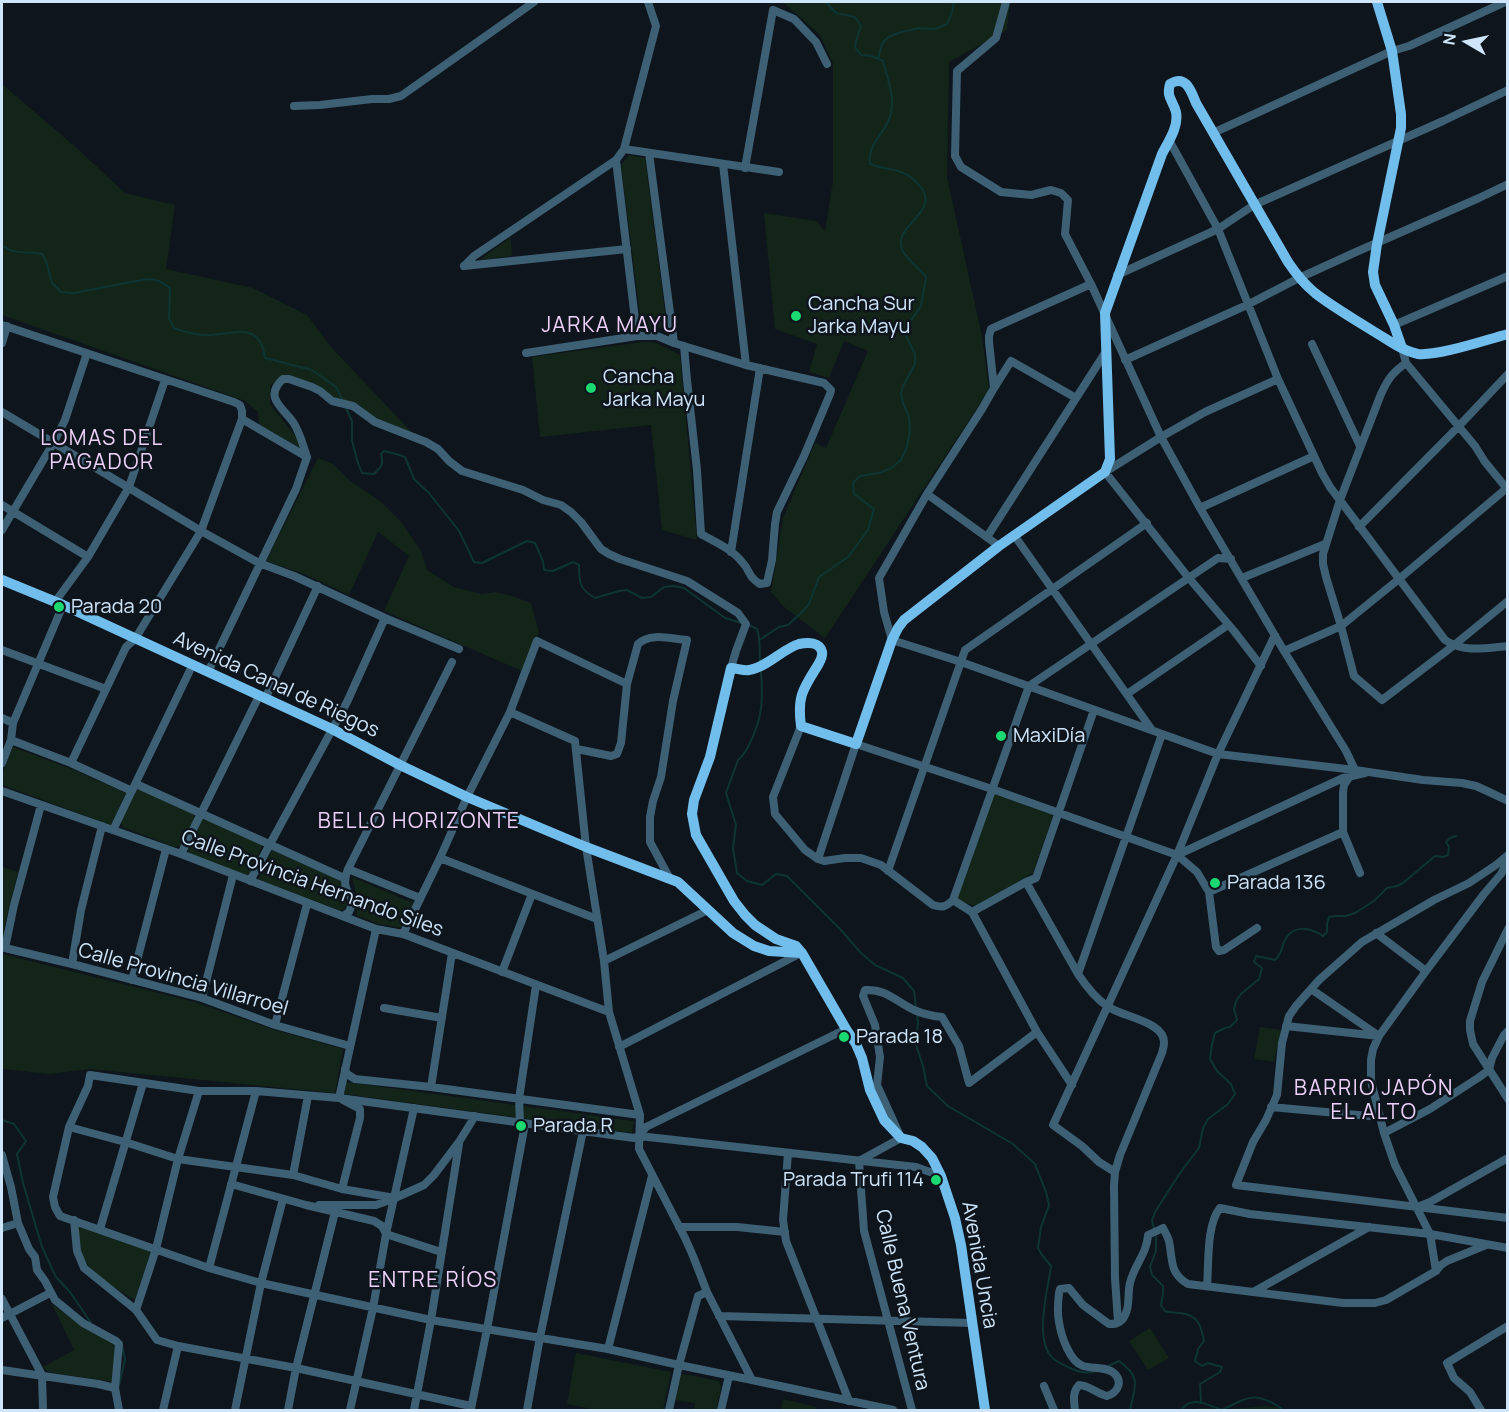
<!DOCTYPE html>
<meta charset="utf-8">
<style>
body{margin:0}
#map{position:relative;width:1509px;height:1412px;overflow:hidden;background:#0e151c;font-family:Manrope,sans-serif}
canvas{display:block}
.frame{position:absolute;inset:0;border:3px solid #cfe5f9;pointer-events:none}
.north{position:absolute;left:1437px;top:12px;width:60px;height:60px;-webkit-text-stroke:4px #0e151c;paint-order:stroke;rotate:279deg;font-size:16px;font-weight:700;line-height:24px;text-align:center;color:#cfe5f9}
.north::after{content:'';display:block;margin:auto;width:21px;height:27px;background:#cfe5f9;clip-path:polygon(50% 0,100% 100%,50% 72%,0 100%)}
</style>
<div id="map">
<canvas width="1509" height="1412"></canvas>
<div class="frame"></div>
<div class="north">N</div>
</div>
<script>
const c = document.querySelector('canvas').getContext('2d');
c.lineJoin = 'round';
function fillPath(path, color) { c.fillStyle = color; c.fill(path, 'evenodd'); }
function trace(path, color, width, dash) { c.strokeStyle = color; c.lineWidth = width; c.lineCap = dash ? 'butt' : 'round'; c.setLineDash(dash || []); c.stroke(path); }
function write(font, color, halo, rows, align = 'center') {
  c.font = font + ' Manrope,sans-serif'; c.lineWidth = 5; c.setLineDash([]); c.textBaseline = 'middle'; c.strokeStyle = halo; c.fillStyle = color; for (const [text, x, y, turn = 0] of rows) {
    c.save(); c.translate(x, y); c.rotate((+turn || 0) * Math.PI / 180); c.textAlign = isNaN(turn) ? turn : align; if (halo) c.strokeText(text, 0, 0); c.fillText(text, 0, 0); c.restore();
  }
}
fillPath(new Path2D(`
 M783,2H1010L1007,30L949,62L947,177L982,336L989,390L825,638L784,607L771,592L783,518L815,443L826,448L868,351L844,341L829,378L809,372L817,344L775,329L764,213L816,221L825,231L833,181V64L820,35Z
 M2,84L79,150L125,193L175,205L166,269L253,288L307,315L332,348L419,440L290,375L270,385V404L309,453L259,424L258,412L245,401L2,315Z
 M629,155L645,158L667,327L642,331L621,165Z
 M511,237L512,256L479,260Z
 M642,342H654L680,355L697,540L662,530L651,425L540,437L532,357Z
 M318,458L333,464L349,480L380,501L402,523L421,551L427,570L454,587L482,594L495,592L512,596L531,603L539,633L522,671L384,611L409,556L378,532L349,595L302,573L266,561Z
 M13,747L74,770L126,793L111,825L2,785V774Z
 M137,790H142L194,814V819L181,846L174,847L123,827L121,821Z
 M993,794L1053,815L1033,873L975,906L956,900Z
 M203,818L263,844L249,875L247,876L189,854L188,849Z
 M272,850L341,881V889L347,905L342,911L258,880Z
 M2,867L18,872L5,924L2,950Z
 M352,877L413,903L402,928L378,924L356,915L358,901Z
 M2,954L195,1002L275,1030L343,1049L335,1093L90,1069L49,1074L3,1069L2,1067Z
 M1260,1027L1281,1030L1274,1062L1254,1059Z
 M346,1082L634,1121L632,1133L344,1094Z
 M81,1225L151,1251L135,1300C117,1289 87,1273 81,1252C79,1245 79,1236 78,1228Z
 M52,1304L85,1328L112,1342L116,1348L114,1382L48,1372L43,1367L74,1350Z
 M1150,1328L1169,1358L1148,1370L1129,1341Z
 M576,1353L671,1372L663,1410H597L567,1404Z
 M684,1374L719,1381L721,1388L716,1410H694L695,1403L674,1400L678,1377Z
 M783,1399L817,1407L816,1410H781Z
 M1266,1406L1285,1409L1287,1410H1193L1199,1408L1233,1409Z`), '#122518');
trace(new Path2D(`
 M878,59L882,44L887,38L898,33L919,28L935,29L947,24L952,12L954,2
 M2,245C13,255 28,251 42,254L46,261L52,283L61,292L74,293L147,279C157,279 162,282 170,288L169,318L174,328C185,332 198,336 211,335C237,333 260,322 265,358L312,370L336,387L342,399
 M346,408L352,421V441L358,463L362,473L374,474C381,467 384,465 381,454L384,451L396,454L405,457L414,479L429,493L459,531L474,562L482,563L527,541L535,543L543,561L544,570L553,571L573,562L579,565C579,582 579,589 595,598L619,591L627,590L642,598L651,597L664,587L673,586L684,588L725,618L741,623
 M749,625L757,629C761,640 759,650 760,662
 M761,639L779,627L788,625L801,613L809,604L819,577L848,557L868,530L874,509L854,494L853,483L860,476L878,473L890,469L901,460L907,447L910,430L909,417L903,403L901,393L903,386L915,364V354L905,334L908,325L921,306L926,277C920,269 904,257 902,249C891,223 954,209 909,176C897,167 883,170 870,164C867,142 887,133 891,113C895,97 887,77 883,61L872,56L861,55L855,47L856,41L861,26L855,17L836,13L826,2
 M761,670C763,701 763,717 749,745C746,751 743,756 738,760L726,793L736,825L733,848L737,873L747,881L762,885L776,874L787,876L841,930L860,952L875,965L903,978L914,991L916,1007
 M917,1013L918,1022L916,1045L923,1066L927,1086L948,1106L1013,1144L1035,1164L1046,1192L1049,1205L1041,1227L1038,1248L1042,1255L1051,1266C1048,1289 1035,1335 1050,1355C1054,1361 1063,1365 1070,1368C1079,1372 1086,1374 1097,1371
 M2,1120L14,1124L26,1141L17,1154L23,1183L42,1247L56,1277L70,1292L91,1323
 M1108,1366L1119,1361C1142,1378 1135,1385 1130,1410
 M119,1386L125,1359L122,1345
 M1201,1402L1200,1384L1220,1372L1222,1367L1208,1363L1202,1366L1195,1361L1198,1349L1204,1341C1201,1325 1198,1315 1180,1313C1174,1312 1170,1313 1165,1311L1161,1306L1163,1293V1286L1152,1275L1150,1267L1156,1251V1238L1152,1220L1155,1212L1180,1173L1199,1148L1203,1128L1208,1119L1228,1104L1235,1094L1231,1084L1217,1071L1210,1059L1212,1044L1215,1033L1225,1028L1230,1027L1237,1020L1234,1009L1236,1001L1241,994L1259,979L1262,968L1254,962L1256,956L1275,960C1282,953 1281,950 1284,942C1292,924 1309,927 1323,936L1327,932V924L1329,917L1335,916H1346L1355,913L1374,901L1387,888L1397,886L1403,883L1435,856L1443,857L1448,855L1449,847L1446,842L1450,838L1456,836
 M1181,1410C1192,1395 1207,1405 1222,1410C1248,1397 1255,1391 1281,1408L1282,1410`), '#0e3534', 2);
trace(new Path2D(`
 M1006,2L996,38L957,71L955,156L961,167L1001,192L1031,195L1051,190L1061,193L1068,200L1065,234L1091,284L1161,437L1200,508L1284,651L1346,751L1355,770
 M294,106L320,105L372,99H389L401,96L534,2
 M1213,133L1392,51L1409,46L1505,2
 M1169,140L1218,229L1278,379L1322,473L1330,487L1445,640C1464,653 1486,648 1508,646
 M624,149L779,172
 M649,153L674,343
 M616,160L637,336
 M723,164L746,365
 M745,168L773,10L794,19L816,42L827,64
 M464,266L474,256L616,160L624,149L656,26L648,2
 M464,266L627,249
 M1117,275L1218,229L1254,205L1443,121L1508,90
 M1091,284L991,329L989,336V342L994,388L982,409L927,494L879,578L884,612L892,640L961,662L1218,754L1355,770L1423,780L1462,783L1476,786L1487,791L1508,801
 M2,325L234,402L240,405L242,411V419L307,457
 M1394,325L1508,276
 M2,343L7,326
 M1312,344L1360,446
 M1402,348L1406,363L1475,446L1485,462L1508,490
 M526,353L637,336H657L674,343L746,365L824,383L831,390L830,394L804,456L777,512L775,524L772,560L767,583L760,584C747,576 751,571 742,562C732,549 715,542 701,534L697,470L687,380L684,346
 M1125,360L1247,305L1299,278L1356,252L1479,198L1508,184
 M1406,363C1392,373 1388,379 1381,394L1340,500L1323,554V564L1326,577L1341,626L1354,676L1382,700L1453,646L1508,601
 M994,388L1011,361L1076,398
 M2,412L201,531L259,563L294,576L385,618L459,649
 M307,457C303,446 300,432 293,422C283,408 263,397 283,379H289L312,387L320,391L332,401L353,406L375,422L426,442L438,449L449,461L462,471L523,490L543,500L561,505L571,512L581,522L601,549L609,554L620,559L687,581L738,613L746,624L736,651L731,668
 M927,494L999,546
 M2,505L88,557
 M1200,508L1314,456
 M1359,527L1458,427L1508,374
 M2,530L54,442L65,420L87,353
 M1014,535L1152,730
 M987,537L1105,353
 M731,552L760,368
 M1242,578L1325,544
 M55,602L88,557L129,487L165,380
 M2,650L106,689
 M1284,651L1341,626L1399,579L1508,487
 M1261,666L1234,631L1188,577L1105,472L1161,437L1205,412L1278,379
 M208,672L296,489L307,457
 M1127,694L1228,625
 M265,699L318,586
 M510,712L575,741L586,847L604,961L609,1012L640,1115L639,1149L685,1238L693,1256L707,1292L752,1380
 M2,718L13,723
 M801,726L773,797L775,814L805,850L818,859L824,861L845,858H861L881,865L933,905C942,908 946,907 953,900L1029,686L1218,558L1231,559
 M11,740L71,763L132,791
 M577,749L611,756L617,754L621,743L627,684L638,644C650,632 672,639 687,640L673,701L661,777L653,801L650,817V842L669,877
 M2,763L11,740L13,723L63,605
 M71,763L126,647L135,639L201,531L242,419
 M136,784L344,878
 M2,791L181,854L376,929L403,934L609,1012
 M41,805L14,905L5,948L72,964L202,998L275,1025L350,1046
 M113,830L193,664
 M1343,832V792L1344,785L1350,776
 M181,854L259,696
 M1177,855L1343,778L1365,773
 M1508,855L1496,865L1469,883L1434,900L1362,942L1319,980L1296,1006L1289,1016L1282,1043L1277,1095L1266,1120L1253,1142L1236,1185L1508,1218
 M440,858L597,919
 M818,859L856,744L992,789L1177,855L1197,872L1209,892L1216,947L1219,951L1224,950L1257,928
 M348,869L420,898
 M888,871L965,650L1147,523
 M250,881L347,702L385,618
 M1026,882L1078,974L1162,734
 M1209,892L1343,832L1360,873
 M953,900L972,912L1037,1032L1072,1085
 M972,912L1026,882L1036,878L1094,710
 M343,916L349,912L353,902C346,890 342,883 348,869L452,662
 M1508,929L1482,982L1470,1021V1030L1473,1044L1508,1099
 M1376,933L1426,971
 M403,934L440,858L467,797L510,712L537,641L627,684
 M604,961L708,910
 M72,964L81,910L102,826
 M502,972L532,894
 M1078,974C1086,986 1095,998 1107,1006C1121,1017 1165,1021 1164,1043C1164,1046 1163,1049 1162,1053L1120,1155L1115,1172L1114,1186L1115,1278L1118,1322
 M132,980L166,849
 M202,998L233,875
 M384,1008L442,1018
 M275,1025L307,904
 M1286,1026L1379,1036L1311,989
 M619,1047L801,953
 M345,1069L347,1074L355,1079L431,1087L640,1115
 M431,1087L452,953
 M339,1098L376,929
 M1271,1107L1380,1117
 M520,1123L519,1099L536,985
 M69,1127L125,1142L178,1159L293,1175L342,1189L395,1198L424,1185L434,1175L459,1142L475,1116
 M1384,1133L1430,1109L1478,1078L1489,1070L1492,1058L1504,1035L1508,1031
 M639,1136L646,1127L846,1029
 M788,1153L783,1220L786,1241L849,1401
 M2,1155L11,1187L18,1223L29,1249L35,1257L37,1270L45,1281L55,1300L83,1323L116,1341L119,1344L115,1388L119,1410
 M1115,1172L1099,1162L1082,1146L1053,1125L1177,855L1218,754L1275,635
 M293,1175L308,1096
 M231,1184L306,1205L374,1221L382,1226L386,1234L441,1252
 M342,1189L360,1118V1109L343,1100
 M319,1205H376L393,1199
 M1420,1206L1430,1202L1508,1158
 M74,1220L77,1251L84,1268L136,1310L157,1340L178,1346L296,1368L471,1406
 M679,1227H737L785,1232
 M2,1228L18,1223
 M100,1229L143,1083
 M209,1268L256,1091
 M1436,1271L1430,1234L1395,1165L1384,1133L1371,1081V1060L1373,1049L1379,1036L1426,971L1484,894L1501,874L1508,861
 M1207,1286C1209,1264 1206,1225 1220,1208L1250,1214L1430,1234L1508,1248
 M1255,1291L1369,1227
 M2,1299L42,1375L43,1410
 M136,1310L156,1249L178,1159L199,1091
 M719,1316L972,1323
 M2,1318L50,1293
 M608,1349L652,1176
 M2,1370L98,1384L115,1388
 M1044,1386L1054,1410
 M471,1409L487,1329L525,1124
 M163,1410L178,1346
 M235,1410L261,1283L283,1199
 M288,1410L296,1368L335,1212
 M350,1410L373,1308L386,1234L414,1108
 M414,1410L431,1320L459,1144
 M527,1410L540,1337L583,1131
 M669,1410L679,1365L698,1296L707,1292
 M721,1410L729,1376
 M893,1410L752,1380L679,1365L608,1349L431,1320L261,1283L209,1268L60,1216L55,1207L53,1197L69,1127L88,1086L90,1075L199,1091H256L339,1098L634,1138L639,1136L916,1167L941,1176
 M912,1410L864,1231L859,1161L901,1138L877,1085L880,1057L875,1025L863,996L865,990C887,989 895,1001 914,1010C923,1014 932,1016 942,1017L959,1046L969,1083L1037,1032
 M1075,1410C1074,1401 1072,1392 1079,1385C1089,1385 1097,1394 1107,1396C1117,1393 1123,1383 1115,1374C1107,1366 1093,1369 1083,1366C1069,1361 1061,1335 1059,1322C1057,1312 1058,1302 1059,1293L1060,1289L1069,1288L1083,1305L1109,1324C1114,1324 1118,1324 1122,1320C1131,1309 1127,1295 1130,1283C1134,1265 1147,1254 1148,1235L1163,1228C1165,1232 1168,1237 1169,1241C1173,1260 1169,1273 1188,1284L1343,1303H1375L1386,1300L1436,1271L1441,1265L1447,1261L1486,1245
 M1481,1410L1470,1392L1454,1378L1447,1363L1508,1326`), '#3e6075', 8);
trace(new Path2D(`
 M1377,2L1392,51L1401,114V128L1377,244L1373,272L1375,285L1394,325L1402,348
 M2,580L63,605L332,729L400,765L467,797L586,847L678,882L733,933L754,946L769,951L802,953
 M985,1410L961,1245L955,1218L941,1176L932,1158L922,1147L913,1141L901,1138L884,1120L870,1090L862,1058L856,1044L846,1029L802,953L796,946L776,939L755,925L745,915L734,901L696,835L692,814L694,800L710,757L731,668C736,668 744,671 749,670C766,668 784,648 799,644C808,642 820,642 822,652C823,657 820,661 818,665C803,689 797,696 801,726L856,744L892,640L898,628L904,620L999,546L1105,472L1110,459L1105,313L1162,154C1168,142 1179,127 1176,112C1173,100 1166,98 1170,84C1186,74 1191,91 1196,103L1288,262C1296,274 1304,284 1315,293C1333,307 1354,319 1373,331C1387,339 1402,351 1418,354C1439,356 1485,340 1508,334`), '#71beed', 10);
for (const [x, y, r, color] of [
 [796,316,6,"#1bd971"],
 [591,388,6,"#1bd971"],
 [59,607,6,"#1bd971"],
 [1001,736,6,"#1bd971"],
 [1215,883,6,"#1bd971"],
 [844,1037,6,"#1bd971"],
 [521,1126,6,"#1bd971"],
 [936,1180,6,"#1bd971"]
]) { const dot = new Path2D(); dot.arc(x, y, r, 0, 2 * Math.PI); c.fillStyle = color; c.fill(dot); trace(dot, '#0e151c', 2); }
write('20px', '#cfe5f9', '#0e151c', [
 ["Cancha Sur",808,304],
 ["Jarka Mayu",808,327],
 ["Cancha",603,377],
 ["Jarka Mayu",603,400],
 ["Parada 20",71,607],
 ["MaxiDía",1013,736],
 ["Parada 136",1227,883],
 ["Parada 18",856,1037],
 ["Parada R",533,1126],
 ["Parada Trufi 114",924,1180,"right"]
], 'left');
write('20px', '#cfe5f9', '#0e151c', [
 ["Avenida Canal de Riegos",276,685,25],
 ["Calle Provincia Hernando Siles",312,884,20],
 ["Calle Provincia Villarroel",183,980,16],
 ["Avenida Uncia",979,1265,80],
 ["Calle Buena Ventura",902,1300,77]
]);
c.letterSpacing = '1.5px';
write('21px', '#eed1f9', '#0e151c', [
 ["JARKA MAYU",610,326],
 ["LOMAS DEL",102,439],
 ["PAGADOR",102,463],
 ["BELLO HORIZONTE",419,822],
 ["BARRIO JAPÓN",1374,1089],
 ["EL ALTO",1374,1113],
 ["ENTRE RÍOS",433,1281]
]);
c.letterSpacing = '0px';
</script>
